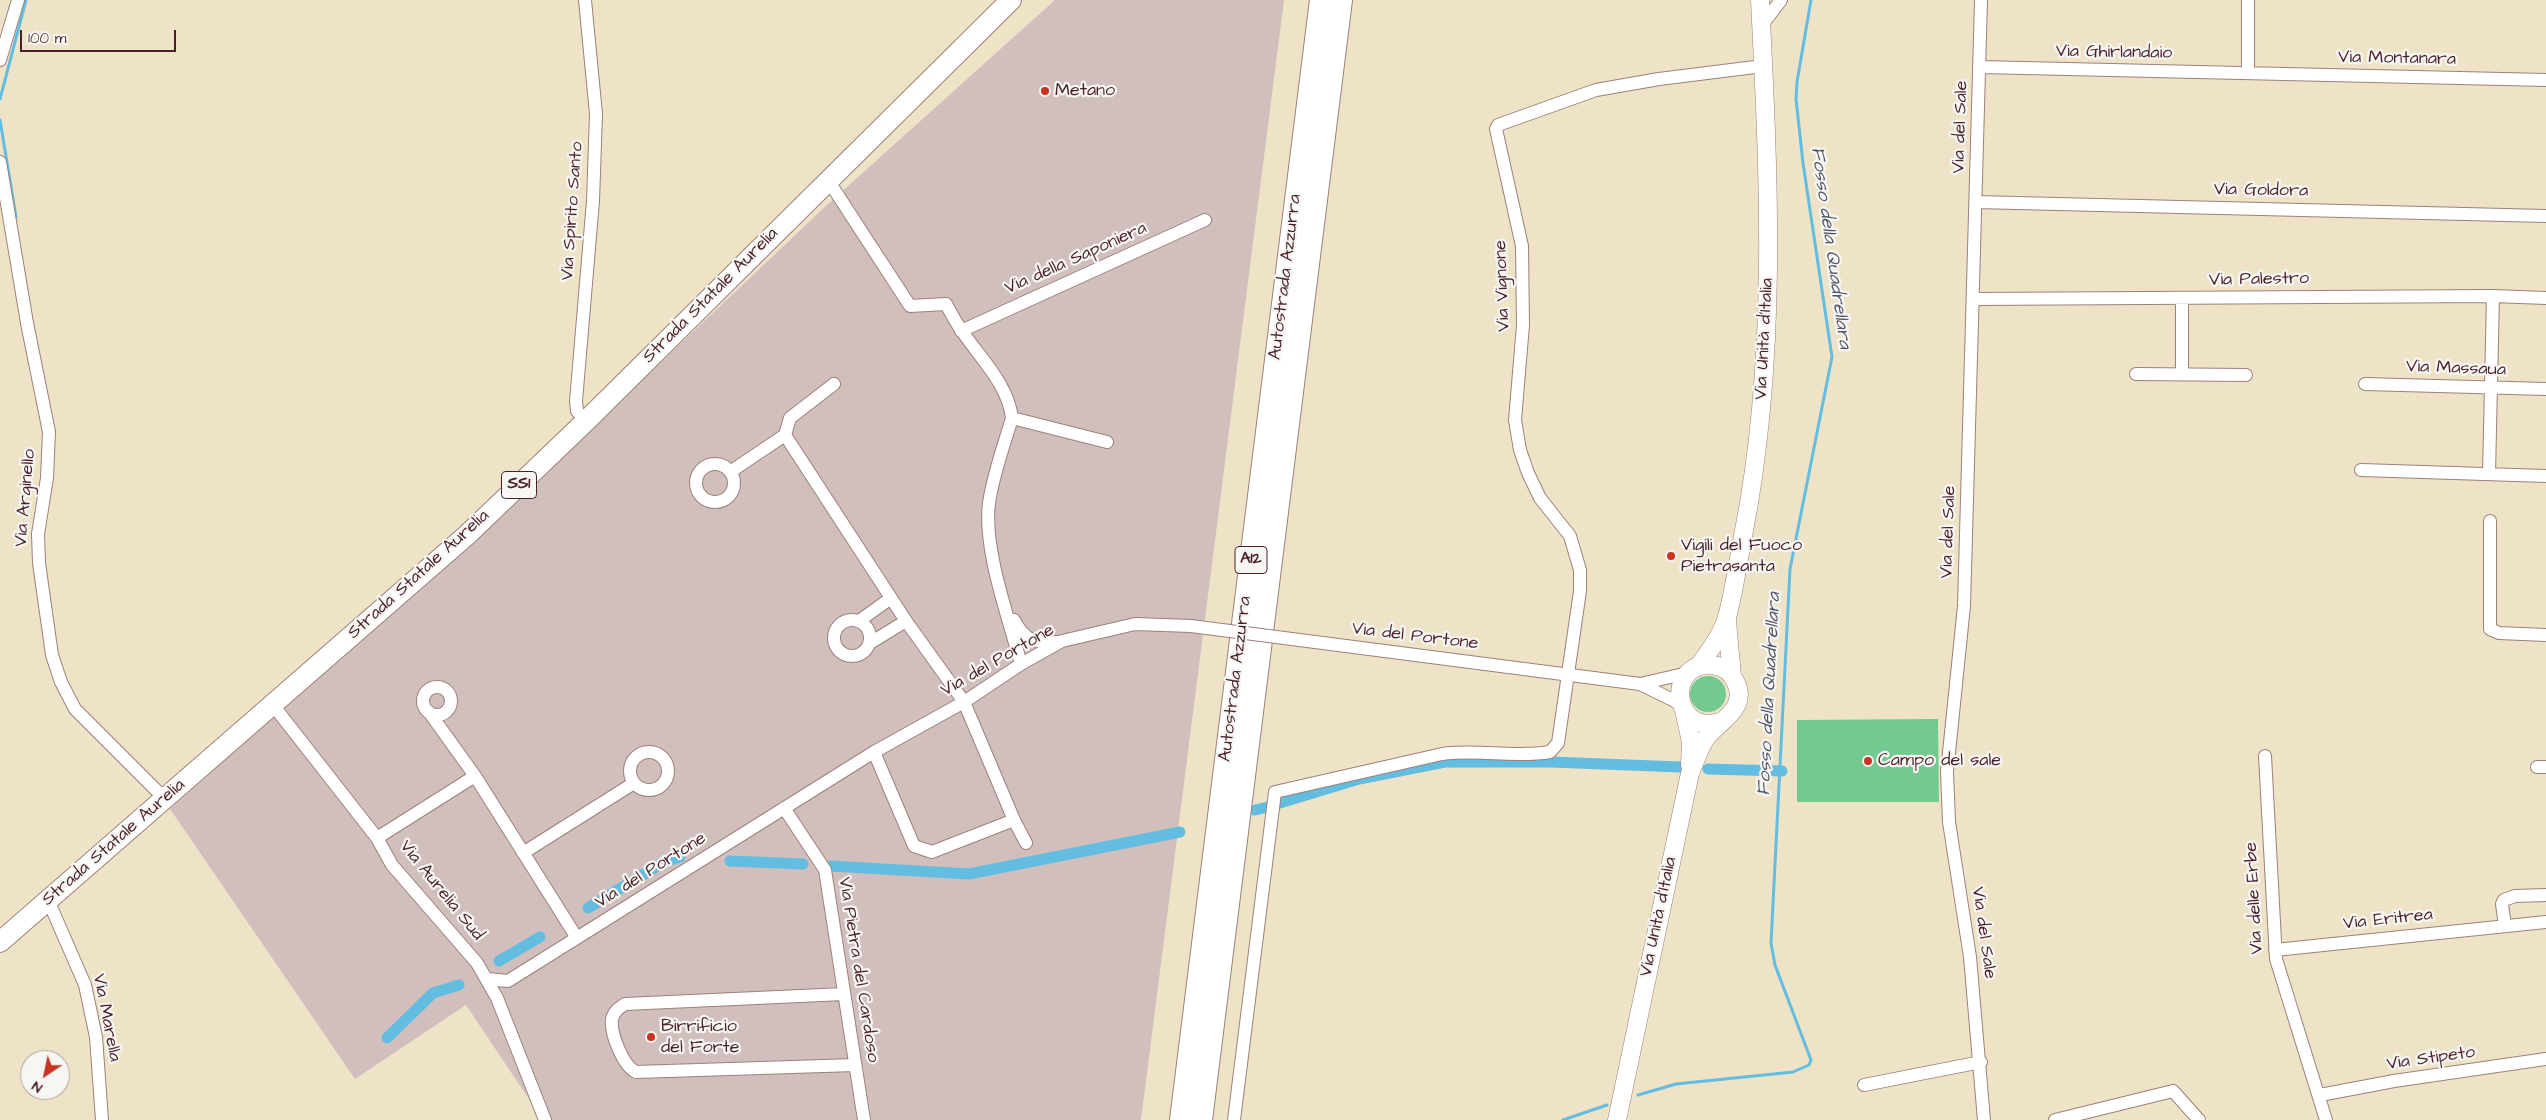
<!DOCTYPE html>
<meta charset="utf-8">
<style>
body{margin:0}
#map{position:relative;width:2546px;height:1120px;overflow:hidden;background:#eee3c7;font-family:"Architects Daughter",sans-serif}
canvas{display:block}
.north{position:absolute;left:20px;top:1050px;width:50px;height:50px;box-sizing:border-box;background:#f6f6f2;border:1px solid #b1a0a2;border-radius:50%;rotate:214deg;font-size:14px;font-weight:700;line-height:20px;text-align:center;color:#4a1f2b}
.north::after{content:'';display:block;margin:auto;width:18px;height:22px;background:#c8321e;clip-path:polygon(50% 0,100% 100%,50% 72%,0 100%)}
.scale{position:absolute;left:20px;top:30px;width:156px;height:22px;box-sizing:border-box;border:2px solid #4a1f2b;border-top:0;padding-left:6px;font-size:15px;line-height:18px;white-space:nowrap;color:#4a1f2b;-webkit-text-stroke:4px #f6f6f2;paint-order:stroke}
</style>
<div id="map">
<canvas width="2546" height="1120"></canvas>
<div class="north">N</div>
<div class="scale">100 m</div>
</div>
<script>
const c = document.querySelector('canvas').getContext('2d');
c.lineJoin = 'round';
function fillPath(path, color) { c.fillStyle = color; c.fill(path, 'evenodd'); }
function trace(path, color, width, dash) { c.strokeStyle = color; c.lineWidth = width; c.lineCap = dash ? 'butt' : 'round'; c.setLineDash(dash || []); c.stroke(path); }
function write(font, color, halo, rows, align = 'center') {
  c.font = font + ' "Architects Daughter",sans-serif'; c.lineWidth = 4.5; c.setLineDash([]); c.textBaseline = 'middle'; c.strokeStyle = halo; c.fillStyle = color; for (const [text, x, y, turn = 0] of rows) {
    c.save(); c.translate(x, y); c.rotate((+turn || 0) * Math.PI / 180); c.textAlign = isNaN(turn) ? turn : align; if (halo) c.strokeText(text, 0, 0); c.fillText(text, 0, 0); c.restore();
  }
}
fillPath(new Path2D(`
 M1055,0H1284L1141,1120H543L466,1005L355,1079L170,809L492,522L828,204Z`), '#d1bfbe');
fillPath(new Path2D(`
 M1690 694a18 18 0 1 1 36 0a18 18 0 1 1-36 0Z
 M1938,719L1939,802H1797V720Z`), '#72ca90');
trace(new Path2D(`
 M0,99L26,0
 M0,120L16,217
 M1638,1095L1676,1084L1793,1072L1809,1065L1811,1060L1775,965L1771,943L1790,569L1832,357L1803,163L1796,99L1797,82L1811,0
 M1563,1120L1607,1105`), '#62bde0', 3);
trace(new Path2D(`
 M1708,769L1782,771
 M1280,803L1359,779L1445,762H1551L1680,767
 M1255,810L1268,807
 M730,861L803,864
 M831,866L969,874L1180,832
 M588,908L664,862L680,857
 M499,961L540,937
 M387,1038L433,993L459,985`), '#62bde0', 11);
const minor = new Path2D(`
 M585,0L596,114L593,201L576,401L577,411L586,421
 M1981,0L1964,606L1947,772L1949,822L1970,957L1984,1120
 M1762,25L1781,0
 M0,60L18,0
 M1980,67L2546,80
 M2248,73V0
 M0,162L27,323L49,432L47,478L38,534L39,563L52,655L61,682L75,709L165,799
 M828,180L910,306L946,304C951,313 956,323 962,331C980,358 1008,384 1012,418
 M1976,202L2546,216
 M2182,298V374
 M1973,299L2493,296L2546,298
 M961,331L1205,220
 M2136,374L2246,375
 M2365,384L2546,389
 M785,435L906,621L964,702L1014,820L1026,843
 M696 483a19 19 0 1 1 38 0a19 19 0 1 1-38 0Z
 M2361,470L2546,476
 M730,472L785,435L790,418L834,384
 M2489,474L2493,296
 M2490,521V629L2499,633L2546,635
 M834 638a18 18 0 1 1 36 0a18 18 0 1 1-36 0Z
 M1014,620C1026,642 1034,643 1058,642
 M859,621L891,598
 M1315,642L1640,684L1681,704
 M870,643L906,621
 M1021,664C1009,619 983,549 989,503C993,475 1004,445 1012,418L1107,442
 M1640,684L1688,673
 M423 701a14 14 0 1 1 28 0a14 14 0 1 1-28 0Z
 M273,705L377,838L392,865L477,963L497,998L545,1120
 M429,712L475,776L577,938
 M874,752L914,846L932,852L1014,820
 M630 771a19 19 0 1 1 38 0a19 19 0 1 1-38 0Z
 M2265,756L2276,959L2326,1120
 M2537,767H2546
 M784,808L825,870L864,1120
 M377,838L475,776
 M523,853L634,783
 M48,900L85,985L96,1037L102,1120
 M2505,926L2502,904L2504,900L2515,896L2546,895
 M2275,950L2546,922
 M487,979L508,981L874,752L964,702L1021,664L1062,641L1135,624L1191,626
 M844,994L625,1004C619,1008 614,1011 612,1019C610,1033 623,1066 636,1072L855,1065
 M1864,1085L1981,1062
 M2320,1095L2394,1081L2546,1059
 M1234,1120L1275,792L1442,754C1478,749 1515,758 1550,752L1558,743L1580,591V570L1570,536L1540,498L1528,473L1520,450L1515,420L1523,325L1522,246L1496,129L1498,125L1596,90L1659,79L1763,66
 M2055,1120L2173,1091L2199,1120`);
const secondary = new Path2D(`
 M1727,621L1732,676
 M1699,666C1709,651 1722,635 1727,617C1734,591 1738,563 1743,536C1778,359 1769,179 1760,0
 M1684,710L1691,742L1690,765
 M1617,1120L1690,773C1695,762 1699,748 1706,738C1719,721 1748,709 1736,683C1732,673 1723,666 1712,665C1666,661 1671,736 1720,722`);
const primary = new Path2D(`
 M0,942L467,535L586,421L1011,0`);
const motorway = new Path2D(`
 M1181,1120L1321,0
 M1201,1120L1341,0`);
trace(minor, '#9c8179', 14);
trace(secondary, '#9c8179', 19);
trace(primary, '#9c8179', 22);
trace(motorway, '#9c8179', 24);
trace(minor, '#fff', 12);
trace(secondary, '#fff', 18);
trace(primary, '#fff', 20);
trace(motorway, '#fff', 22);
const minorBridge = new Path2D(`
 M1191,626L1315,642`);
trace(minorBridge, '#9c8179', 14, []);
trace(minorBridge, '#fff', 12);
for (const [x, y, r, color] of [
 [1045,91,5,"#c8321e"],
 [1671,556,5,"#c8321e"],
 [1868,761,5,"#c8321e"],
 [651,1037,5,"#c8321e"]
]) { const dot = new Path2D(); dot.arc(x, y, r, 0, 2 * Math.PI); c.fillStyle = color; c.fill(dot); trace(dot, '#f6f6f2', 2); }
for (const [x, y, w] of [
 [519,485,35],
 [1251,560,32]
]) { const box = new Path2D(); box.roundRect(x - w / 2, y - 13.5, w, 27, 4); c.fillStyle = '#f6f6f2'; c.fill(box); trace(box, '#4a1f2b', 1); }
write('bold 16px', '#4a1f2b', null, [
 ["SS1",519,485],
 ["A12",1251,560]
]);
write('18px', '#4a1f2b', '#f6f6f2', [
 ["Via Ghirlandaio",2114,53,1],
 ["Via Montanara",2397,59,1],
 ["Via del Sale",1961,127,-88],
 ["Via Goldora",2261,191,1],
 ["Via Spirito Santo",573,211,-86],
 ["Via della Saponiera",1076,259,-24],
 ["Autostrada Azzurra",1286,277,-83],
 ["Via Palestro",2259,280,-1],
 ["Via Vignone",1503,286,-92],
 ["Strada Statale Aurelia",711,296,-45],
 ["Via Unità d'Italia",1765,339,-87],
 ["Via Massaua",2456,369,2],
 ["Via Arginello",26,498,-85],
 ["Via del Sale",1949,532,-88],
 ["Strada Statale Aurelia",419,575,-42],
 ["Via del Portone",1415,637,7],
 ["Via del Portone",998,661,-30],
 ["Autostrada Azzurra",1236,679,-83],
 ["Strada Statale Aurelia",114,843,-41],
 ["Via del Portone",651,871,-32],
 ["Via Aurelia Sud",441,891,51],
 ["Via delle Erbe",2255,898,-93],
 ["Via Unità d'Italia",1659,917,-78],
 ["Via Eritrea",2388,920,-6],
 ["Via del Sale",1983,933,82],
 ["Via Pietra del Cardoso",858,970,81],
 ["Via Marella",106,1018,79],
 ["Via Stipeto",2431,1059,-8]
]);
write('18px', '#4a1f2b', '#f6f6f2', [
 ["Metano",1055,91],
 ["Vigili del Fuoco",1681,546],
 ["Pietrasanta",1681,567],
 ["Campo del sale",1878,761],
 ["Birrificio",661,1027],
 ["del Forte",661,1048]
], 'left');
write('italic 19px', '#52566a', '#f6f6f2', [
 ["Fosso della Quadrellara",1830,248,82],
 ["Fosso della Quadrellara",1770,694,-87]
]);
</script>
